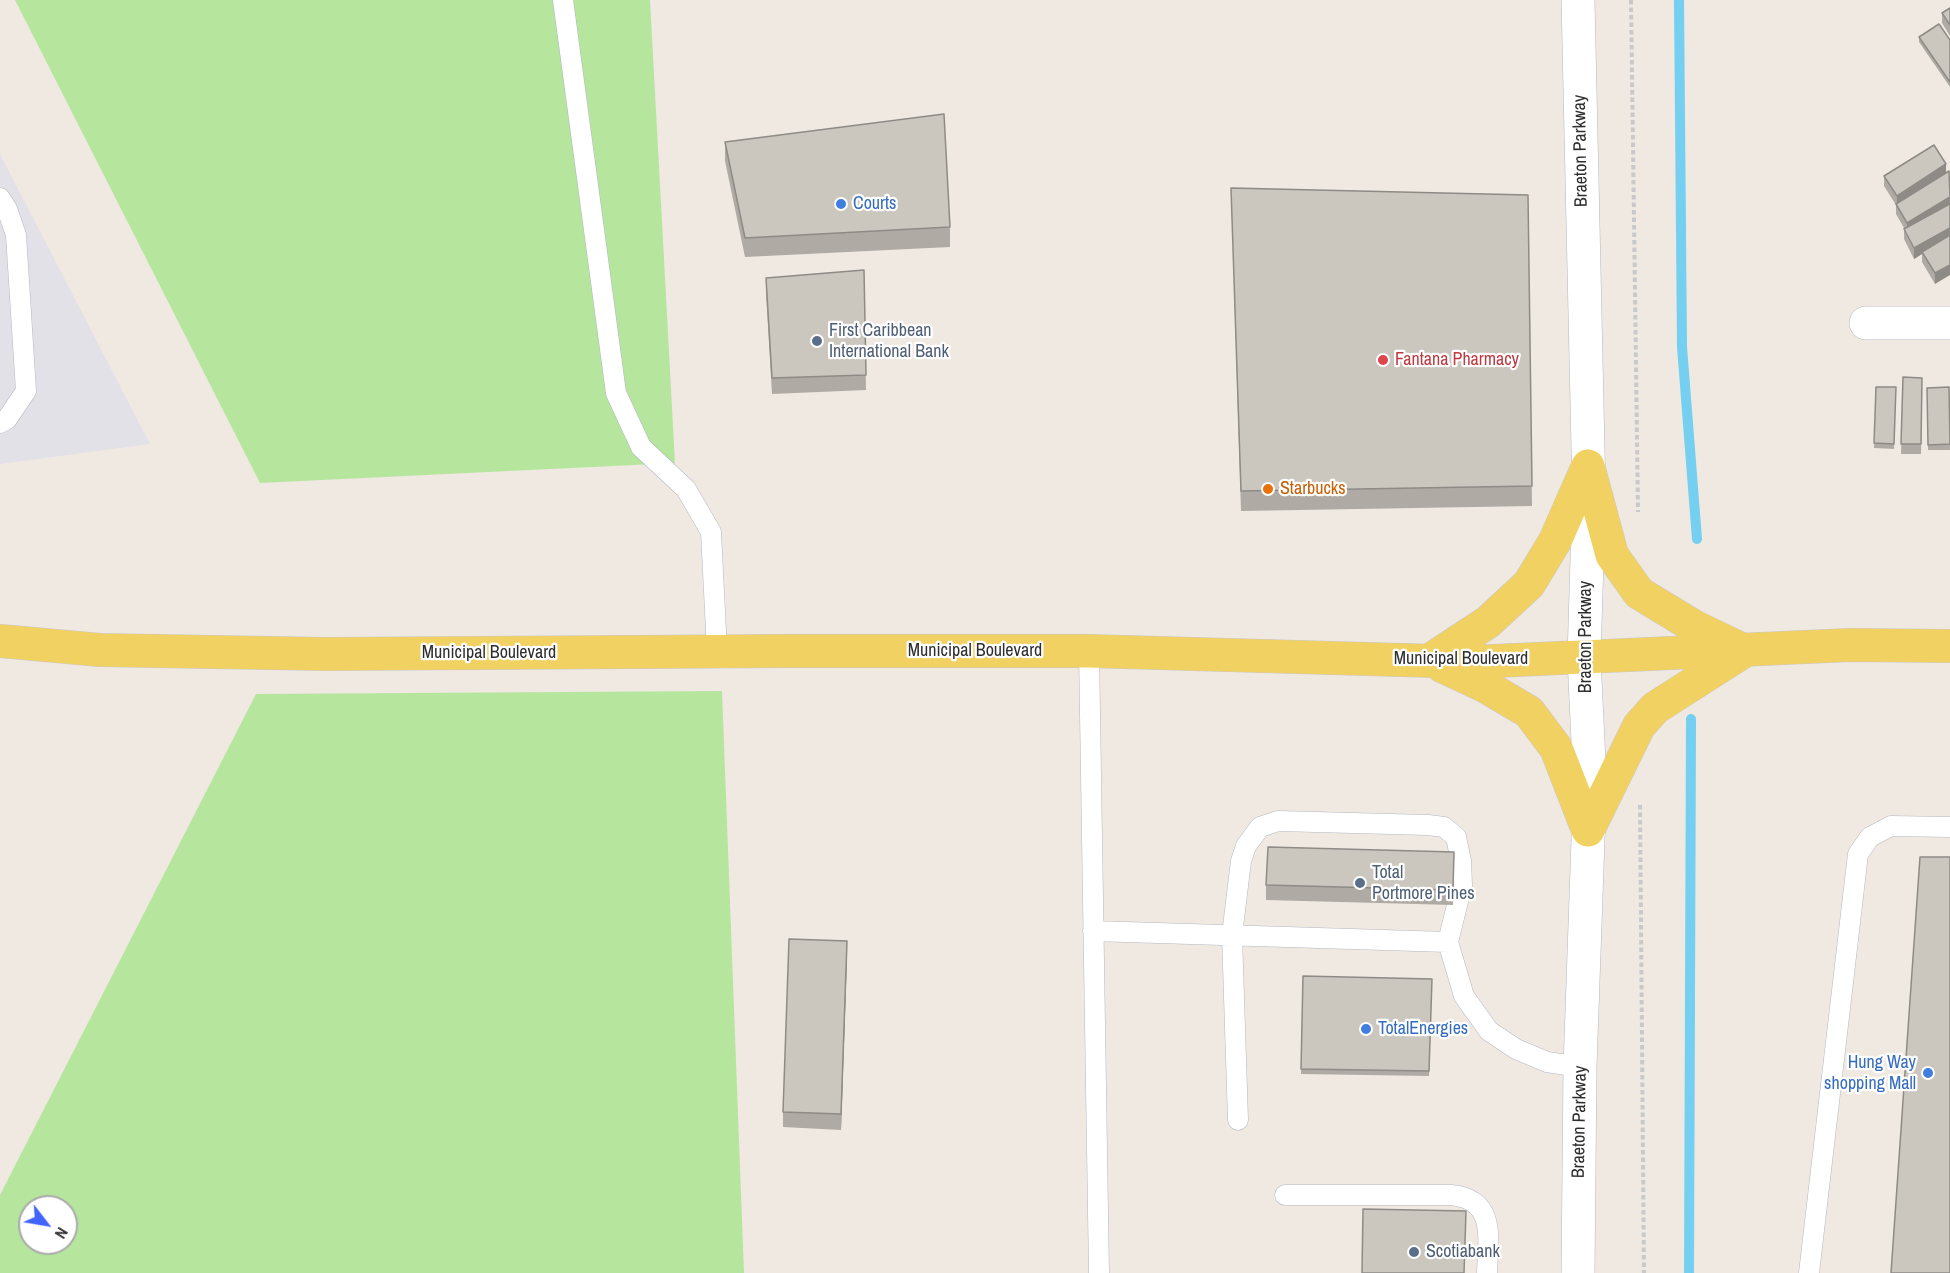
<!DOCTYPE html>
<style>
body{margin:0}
#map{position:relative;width:1950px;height:1273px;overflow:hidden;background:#efe9e1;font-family:"Archivo Narrow",sans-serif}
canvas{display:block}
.north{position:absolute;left:18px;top:1195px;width:60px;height:60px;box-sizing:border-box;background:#fff;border:2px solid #ababab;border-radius:50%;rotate:121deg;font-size:16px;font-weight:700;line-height:24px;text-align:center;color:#2e2e2e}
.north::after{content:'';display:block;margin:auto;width:21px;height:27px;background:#4264fb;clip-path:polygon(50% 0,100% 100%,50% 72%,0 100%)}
</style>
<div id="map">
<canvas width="1950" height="1273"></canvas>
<div class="north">N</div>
</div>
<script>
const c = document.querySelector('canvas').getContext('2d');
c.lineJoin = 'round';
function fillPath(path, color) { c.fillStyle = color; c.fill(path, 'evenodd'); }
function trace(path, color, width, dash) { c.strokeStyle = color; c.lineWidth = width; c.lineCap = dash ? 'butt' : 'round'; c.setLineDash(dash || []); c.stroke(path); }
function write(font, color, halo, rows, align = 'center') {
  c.font = font + ' "Archivo Narrow",sans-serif'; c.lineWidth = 4.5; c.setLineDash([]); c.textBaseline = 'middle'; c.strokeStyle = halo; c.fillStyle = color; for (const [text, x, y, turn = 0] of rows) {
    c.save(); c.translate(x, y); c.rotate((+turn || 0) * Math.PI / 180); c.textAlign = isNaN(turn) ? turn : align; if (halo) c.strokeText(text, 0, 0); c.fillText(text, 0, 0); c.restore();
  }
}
fillPath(new Path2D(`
 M0,154L150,444L0,464Z`), '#e3e1e8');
fillPath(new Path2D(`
 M15,0H650L675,463L260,483Z
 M722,691L744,1273H0V1195L256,694ZM30,1207H66V1243H30Z`), '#b6e59e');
trace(new Path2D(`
 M1679,0L1682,347L1697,539
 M1689,1273L1691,719`), '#75cff0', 10);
const service = new Path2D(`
 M563,0L616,393L641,447L686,489L711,532L717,651
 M0,198L7,209L16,235L26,391L7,419L0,423
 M1089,651L1099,1273
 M1093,931L1448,942
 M1238,1120L1232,935L1241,861L1246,846L1260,827L1278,821L1428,825L1444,827L1456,837L1461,861L1462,885L1448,942L1464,996L1489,1031L1516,1049L1547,1062L1580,1067
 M1285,1195H1451C1497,1199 1488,1240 1487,1273
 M1809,1273L1858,854L1870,837L1891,826L1950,827`);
const minor = new Path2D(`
 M1866,323H1950`);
const tertiary = new Path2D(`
 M1578,0L1589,493L1584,658`);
const secondary = new Path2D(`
 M1578,1273L1580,1067L1590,783L1584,658`);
const primary = new Path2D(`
 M1588,466L1612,555L1639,593L1695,627L1741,649
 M0,641L100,650L326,654L784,651H1089L1471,662L1850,645L1950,646
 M1430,660L1488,622L1529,584L1555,541L1588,466
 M1442,666L1485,686L1529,712L1556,748L1588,830
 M1588,830L1639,726L1655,708L1741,653`);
trace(service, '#b4b7c1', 21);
trace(minor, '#b4b7c1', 34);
trace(tertiary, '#b4b7c1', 34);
trace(secondary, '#b4b7c1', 34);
trace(primary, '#c9c9c9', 34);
trace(new Path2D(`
 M1631,0L1638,512
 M1640,805L1644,1273`), '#c9c9c9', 4, [4.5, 3]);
trace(service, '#fff', 20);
trace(minor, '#fff', 33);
trace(tertiary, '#fff', 33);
trace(secondary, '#fff', 33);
trace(primary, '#f2d163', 33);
fillPath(new Path2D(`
 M1950,8V36L1942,23V13Z
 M1919,37L1950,40V87L1919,42Z
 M725,142L950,227V247L745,257L725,161Z
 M1946,164L1935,284L1922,262V254L1914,259L1904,239V228L1896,214V205L1884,186V176Z
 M1231,188L1528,195L1532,506L1241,511Z
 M864,270L866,390L772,394L766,293V278Z
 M1903,377L1922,378L1921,454H1901Z
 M1876,387H1896L1894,449L1874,448Z
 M1949,387L1950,450H1928L1927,388Z
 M1454,852L1453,905L1266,900V885Z
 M847,956L841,1130L783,1127V1112Z
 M1303,976L1432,979L1429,1076L1301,1074Z`), '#afaba4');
fillPath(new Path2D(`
 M1946,164V175L1897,206V196Z
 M1950,197V207L1907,233V223Z
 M1950,228V239L1922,252V254L1914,259V248Z
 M1950,265V275L1935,284V273Z
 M847,941V956L841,1130V1114Z`), '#8e8b86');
const building = new Path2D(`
 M1950,8V25L1942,13Z
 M1939,24L1950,40V82L1919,37Z
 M944,114L950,227L745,238L725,142Z
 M1934,145L1946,164L1897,196L1884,176Z
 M1949,171L1950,197L1907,223L1896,204Z
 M1231,188L1528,195L1532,486L1241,491Z
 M1950,204V228L1914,248L1904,229Z
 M1950,235V265L1935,273L1922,252Z
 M864,270L866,375L772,378L766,278Z
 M1903,377L1922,378L1921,444H1901Z
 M1876,387H1896L1894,444L1874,443Z
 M1949,387L1950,444L1928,445L1927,388Z
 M1268,847L1454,852L1453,890L1266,885Z
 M1920,857H1950V1273H1891Z
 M789,939L847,941L841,1114L783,1112Z
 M1303,976L1432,979L1429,1071L1301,1069Z
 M1363,1209L1466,1211L1464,1273H1362Z`);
fillPath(building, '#cbc7bf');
trace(building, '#8e8b86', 1.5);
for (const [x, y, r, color] of [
 [841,204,6,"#3f7fe0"],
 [817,341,6,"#5c6f8a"],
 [1383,360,6,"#e0444e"],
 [1268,489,6,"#e8710a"],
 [1360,883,6,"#5c6f8a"],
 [1366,1029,6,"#3f7fe0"],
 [1928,1073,6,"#3f7fe0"],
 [1414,1252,6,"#5c6f8a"]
]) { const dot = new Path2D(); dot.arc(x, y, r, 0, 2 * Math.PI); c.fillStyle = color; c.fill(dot); trace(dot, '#fff', 2); }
write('18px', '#2e2e2e', '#fff', [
 ["Braeton Parkway",1581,151,-91],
 ["Braeton Parkway",1586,637,-90],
 ["Municipal Boulevard",975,651],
 ["Municipal Boulevard",489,653],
 ["Municipal Boulevard",1461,659],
 ["Braeton Parkway",1580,1122,-89]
]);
write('18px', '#366cbe', '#fff', [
 ["Courts",853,204],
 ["TotalEnergies",1378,1029],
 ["Hung Way",1916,1063,"right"],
 ["shopping Mall",1916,1084,"right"]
], 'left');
write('18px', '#4e5e75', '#fff', [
 ["First Caribbean",829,331],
 ["International Bank",829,352],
 ["Total",1372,873],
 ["Portmore Pines",1372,894],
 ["Scotiabank",1426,1252]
], 'left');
write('18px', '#be3a42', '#fff', [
 ["Fantana Pharmacy",1395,360]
], 'left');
write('18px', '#c56008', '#fff', [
 ["Starbucks",1280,489]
], 'left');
</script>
